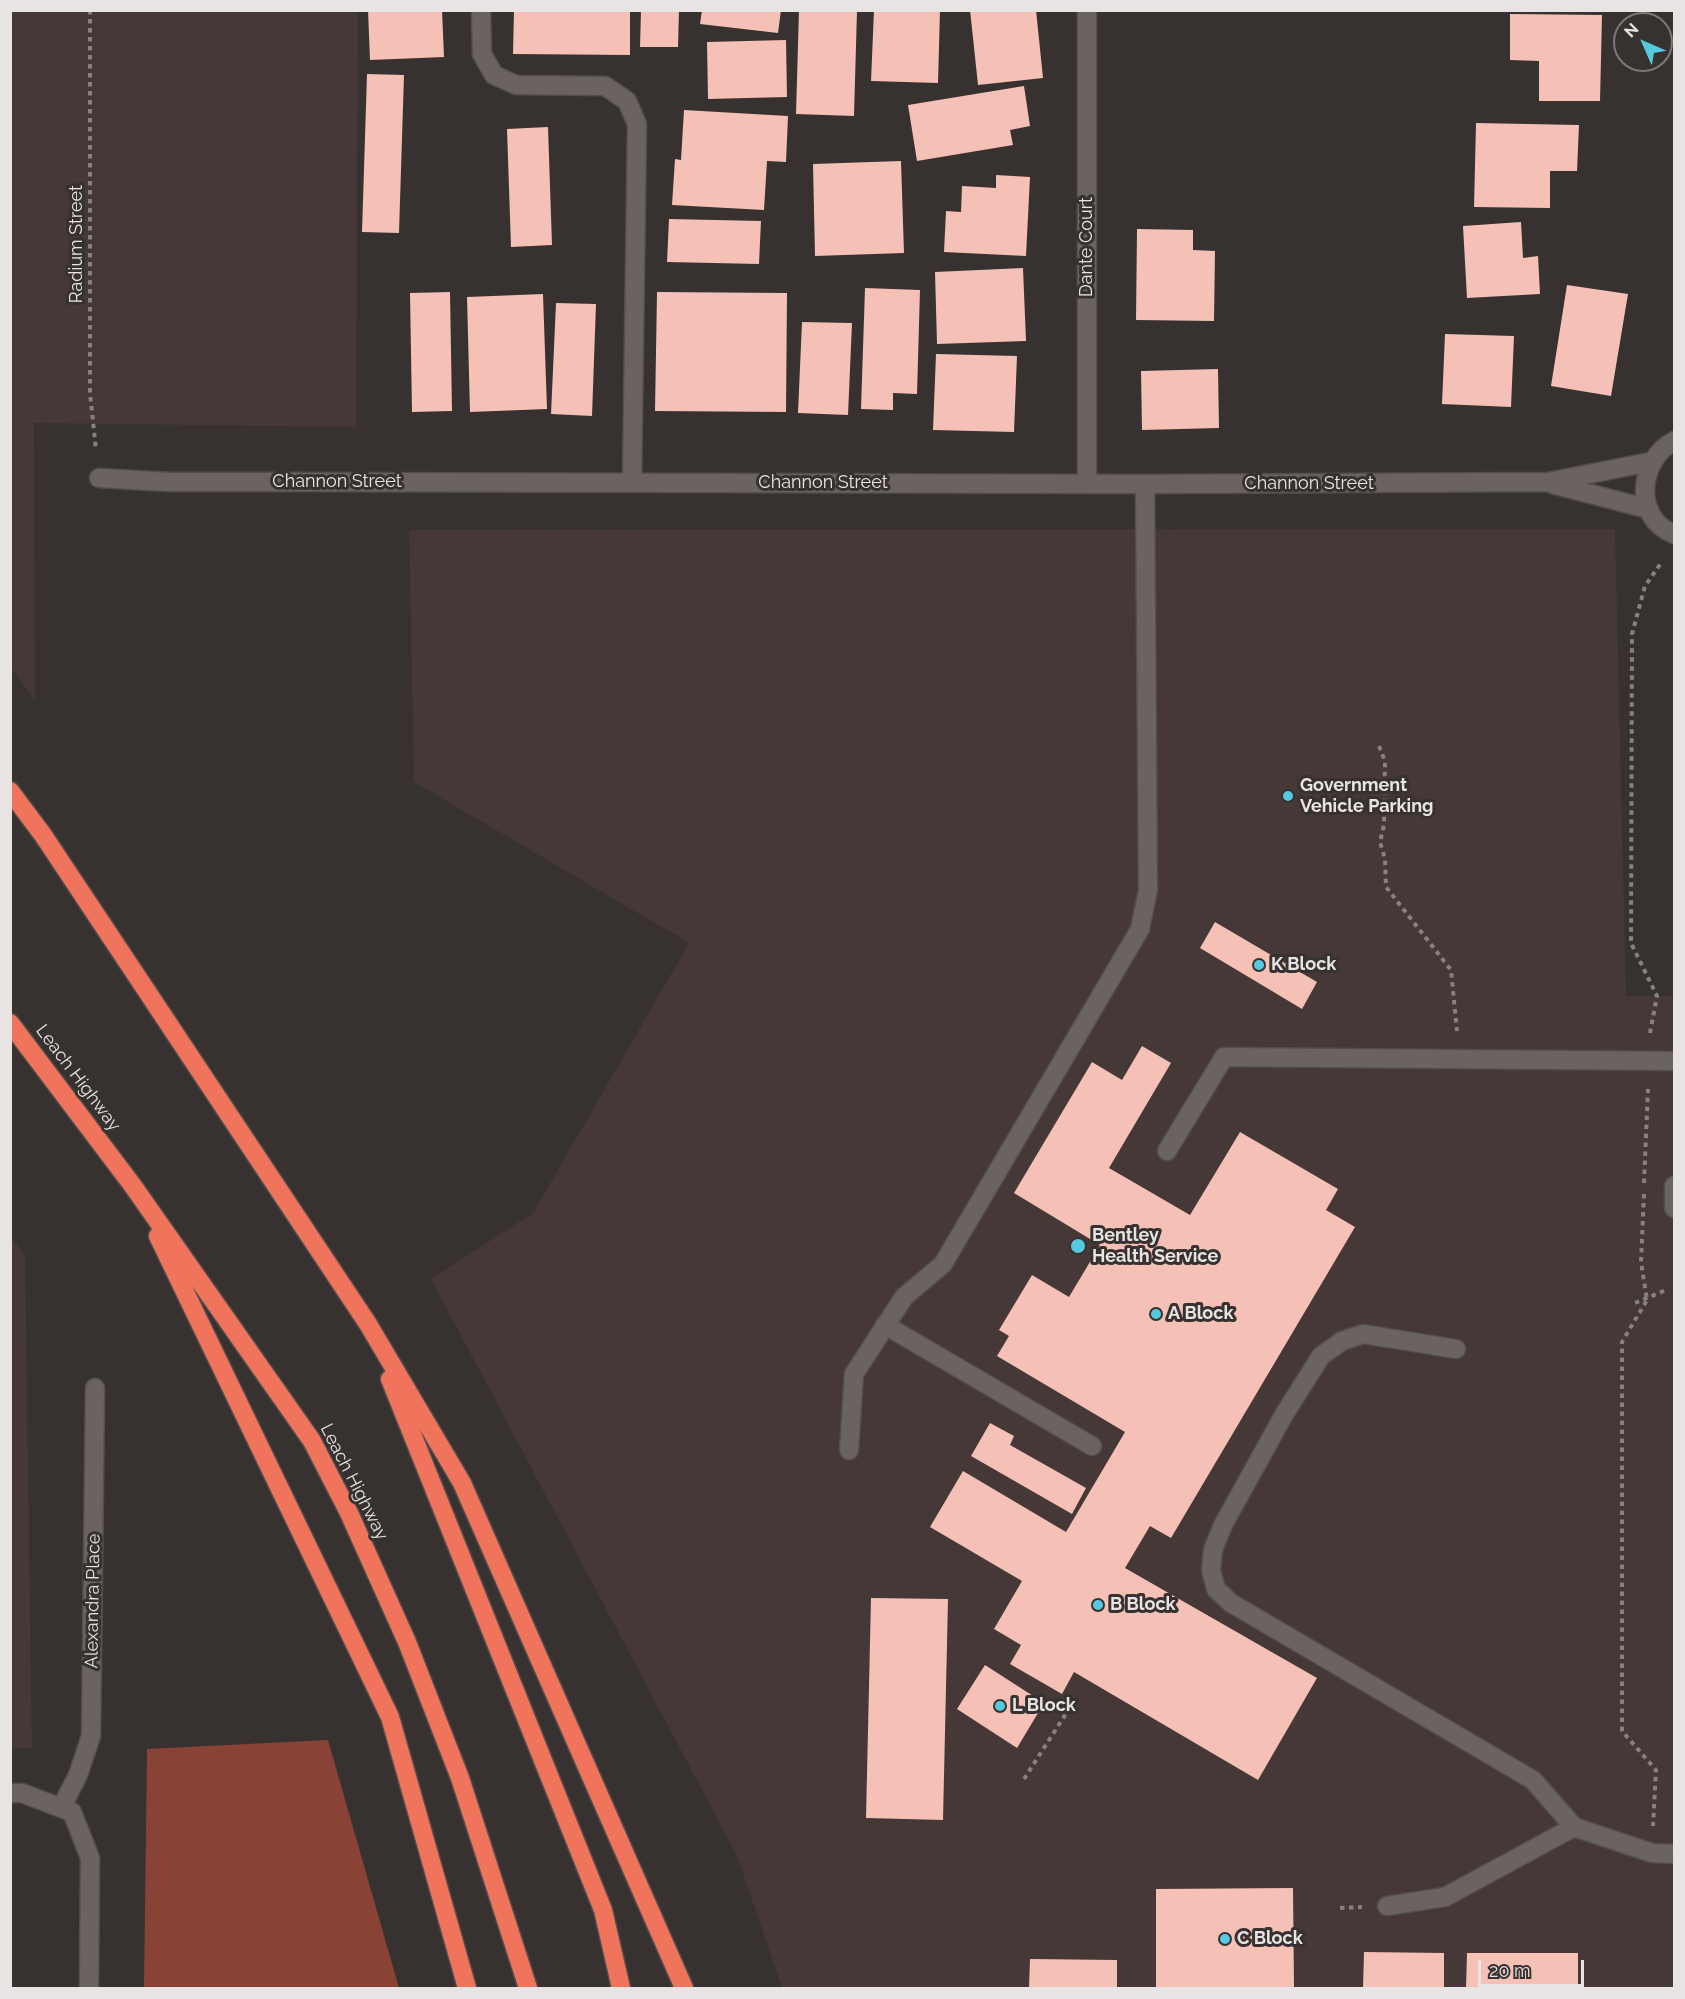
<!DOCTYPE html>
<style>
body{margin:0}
#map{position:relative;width:1685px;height:1999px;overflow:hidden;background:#373130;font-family:Raleway,sans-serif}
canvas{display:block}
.frame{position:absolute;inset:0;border:12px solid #e8e4e3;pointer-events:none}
.north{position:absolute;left:1613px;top:12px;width:60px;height:60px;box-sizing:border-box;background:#373130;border:2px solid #7e7978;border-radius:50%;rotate:315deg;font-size:16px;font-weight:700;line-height:24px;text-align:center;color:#e8e4e3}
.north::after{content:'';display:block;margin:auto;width:21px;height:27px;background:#56c9e0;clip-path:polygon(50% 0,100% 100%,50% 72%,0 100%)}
.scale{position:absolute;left:1478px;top:1960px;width:106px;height:27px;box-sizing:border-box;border:3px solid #e8e4e3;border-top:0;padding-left:8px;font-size:18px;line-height:21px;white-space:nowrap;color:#e8e4e3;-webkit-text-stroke:4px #373130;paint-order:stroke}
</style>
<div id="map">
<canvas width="1685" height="1999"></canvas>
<div class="frame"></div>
<div class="north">N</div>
<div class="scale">20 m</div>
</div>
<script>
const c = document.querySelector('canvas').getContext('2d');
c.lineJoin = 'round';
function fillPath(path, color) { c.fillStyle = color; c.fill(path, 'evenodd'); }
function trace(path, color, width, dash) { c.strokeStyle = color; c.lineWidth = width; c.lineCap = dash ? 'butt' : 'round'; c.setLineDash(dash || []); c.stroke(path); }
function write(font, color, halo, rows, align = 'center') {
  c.font = font + ' Raleway,sans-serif'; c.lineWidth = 6; c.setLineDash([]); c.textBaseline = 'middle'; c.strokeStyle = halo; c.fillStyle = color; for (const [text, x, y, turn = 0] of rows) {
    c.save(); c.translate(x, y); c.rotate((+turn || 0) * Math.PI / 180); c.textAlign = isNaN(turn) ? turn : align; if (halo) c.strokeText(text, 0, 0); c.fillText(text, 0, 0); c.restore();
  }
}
fillPath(new Path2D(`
 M11,10L358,11L356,427L34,423L35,700L10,667Z
 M1615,529L1626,996H1674V1988H782L737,1856L431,1279L533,1213L689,943L414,782L409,530Z
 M10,1236L25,1255L32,1748H10Z`), '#453836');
fillPath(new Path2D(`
 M328,1740L399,1988H144L147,1749Z`), '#884336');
fillPath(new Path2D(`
 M368,10H442L444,57L370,60Z
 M514,10H630V55L513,54Z
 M641,10H679L678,47H640Z
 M702,10H781L778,33L700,24Z
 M799,10L857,11L854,116L796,114Z
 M874,10H940L938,83L871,81Z
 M970,10H1036L1043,78L978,85Z
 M1510,14L1602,15L1600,101H1539V61L1510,60Z
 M786,40L787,97L708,99L707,42Z
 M367,74L404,75L399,233L362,232Z
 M1024,86L1030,126L1010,130L1013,145L917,161L908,105Z
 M684,110L788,116L786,162L767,161L764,210L672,205L675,159L681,160Z
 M1476,123L1579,125L1577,171H1550V208L1474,207Z
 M548,127L552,245L511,247L507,129Z
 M901,161L904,253L815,256L813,164Z
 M996,175L1030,177L1026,256L944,252L946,211L961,212L962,186L996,188Z
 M669,219L761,221L759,264L667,262Z
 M1521,222L1523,258L1538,256L1540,294L1467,298L1463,226Z
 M1137,229L1193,230V250L1215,251L1214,321L1136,320Z
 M1023,268L1026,341L937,344L935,272Z
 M1567,285L1628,294L1611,396L1551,386Z
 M865,288L920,290L917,394L893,393V410L861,409Z
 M450,292L452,411L412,412L410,293Z
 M657,292L787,293L786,412L655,411Z
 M543,294L547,409L470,412L467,297Z
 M556,303L596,304L592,416L551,414Z
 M802,322L852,323L848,415L798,413Z
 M1445,334L1514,336L1511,407L1442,404Z
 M936,354L1017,356L1014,432L933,430Z
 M1218,369L1219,428L1142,430L1141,371Z
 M1215,922L1317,982L1302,1009L1200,948Z
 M1142,1046L1171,1063L1109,1168L1190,1215L1240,1132L1338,1189L1326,1210L1355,1227L1171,1538L1150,1526L1125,1568L1317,1678L1258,1780L1074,1672L1062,1694L1010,1664L1021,1645L994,1629L1022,1581L930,1527L963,1471L1066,1532L1125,1432L997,1356L1009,1336L999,1330L1032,1275L1069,1297L1100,1245L1014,1193L1092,1062L1122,1080Z
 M990,1423L1014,1436L1010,1445L1086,1488L1072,1514L971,1456Z
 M871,1598L948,1599L943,1820L866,1818Z
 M985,1665L1044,1703L1017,1748L957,1709Z
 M1293,1888L1294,1988H1156V1889Z
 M1364,1952L1444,1953V1988H1363Z
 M1467,1953H1578V1988H1466Z
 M1030,1959L1117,1960V1988H1029Z`), '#f5c0b5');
const minor = new Path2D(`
 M481,10L482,54L494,75L516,85L605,86L627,101L637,124L632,483
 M1087,10V484
 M1674,441C1639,459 1632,518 1674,534
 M99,478L169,482H296L1145,484L1548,482L1650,462
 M1552,484L1649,509
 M1167,1151L1224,1057L1674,1061
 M1674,1186V1208
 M885,1325L1092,1446
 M1456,1349L1363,1334L1342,1341L1321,1356L1285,1413L1223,1525L1213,1550L1211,1570L1216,1589L1231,1603L1533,1780L1574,1827L1652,1853L1674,1854
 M849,1450L854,1374L904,1297L943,1264L1140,929L1148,890L1145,484
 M10,1793H22L72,1812L90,1858L89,1988
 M61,1808L78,1775L91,1736L95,1388
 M1387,1906L1445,1897L1574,1827`);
const highway = new Path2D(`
 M10,791L43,835L368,1324L462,1483L684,1988
 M10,1023L133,1186L312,1441L349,1513L407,1642L460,1778L528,1988
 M158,1236L390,1717L467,1988
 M390,1379L603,1910L621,1988`);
trace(minor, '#534e4d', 21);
trace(highway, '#534e4d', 21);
trace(new Path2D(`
 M90,10V393L96,450
 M1379,746L1385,761L1384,825L1380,842L1385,859L1386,887L1451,970L1457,1031
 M1650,1033L1657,996L1631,943L1632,634L1645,586L1661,563
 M1644,1183L1648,1089
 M1644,1194L1641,1262L1647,1300L1622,1342V1731L1656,1770L1653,1826
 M1635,1303L1666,1290
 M1024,1779L1067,1712
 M1340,1908L1362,1907`), '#878281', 4, [4.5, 4.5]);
trace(minor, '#6a6361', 18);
trace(highway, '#f0735b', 18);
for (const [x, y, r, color] of [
 [1288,796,6,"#56c9e0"],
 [1259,965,6,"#56c9e0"],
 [1078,1246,8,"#56c9e0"],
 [1156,1314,6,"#56c9e0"],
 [1098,1605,6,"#56c9e0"],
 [1000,1706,6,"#56c9e0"],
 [1225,1939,6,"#56c9e0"]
]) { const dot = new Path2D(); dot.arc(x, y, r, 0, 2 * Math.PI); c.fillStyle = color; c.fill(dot); trace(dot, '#373130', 2); }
write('18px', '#e8e4e3', '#373130', [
 ["Radium Street",77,244,-90],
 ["Dante Court",1087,247,-90],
 ["Channon Street",337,482],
 ["Channon Street",823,483],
 ["Channon Street",1309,484],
 ["Leach Highway",78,1078,53],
 ["Leach Highway",354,1482,63],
 ["Alexandra Place",93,1601,-89]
]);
write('bold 18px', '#e8e4e3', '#373130', [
 ["Government",1300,786],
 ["Vehicle Parking",1300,807],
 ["K Block",1271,965],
 ["Bentley",1092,1236],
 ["Health Service",1092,1257],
 ["A Block",1168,1314],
 ["B Block",1110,1605],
 ["L Block",1012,1706],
 ["C Block",1237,1939]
], 'left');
</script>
